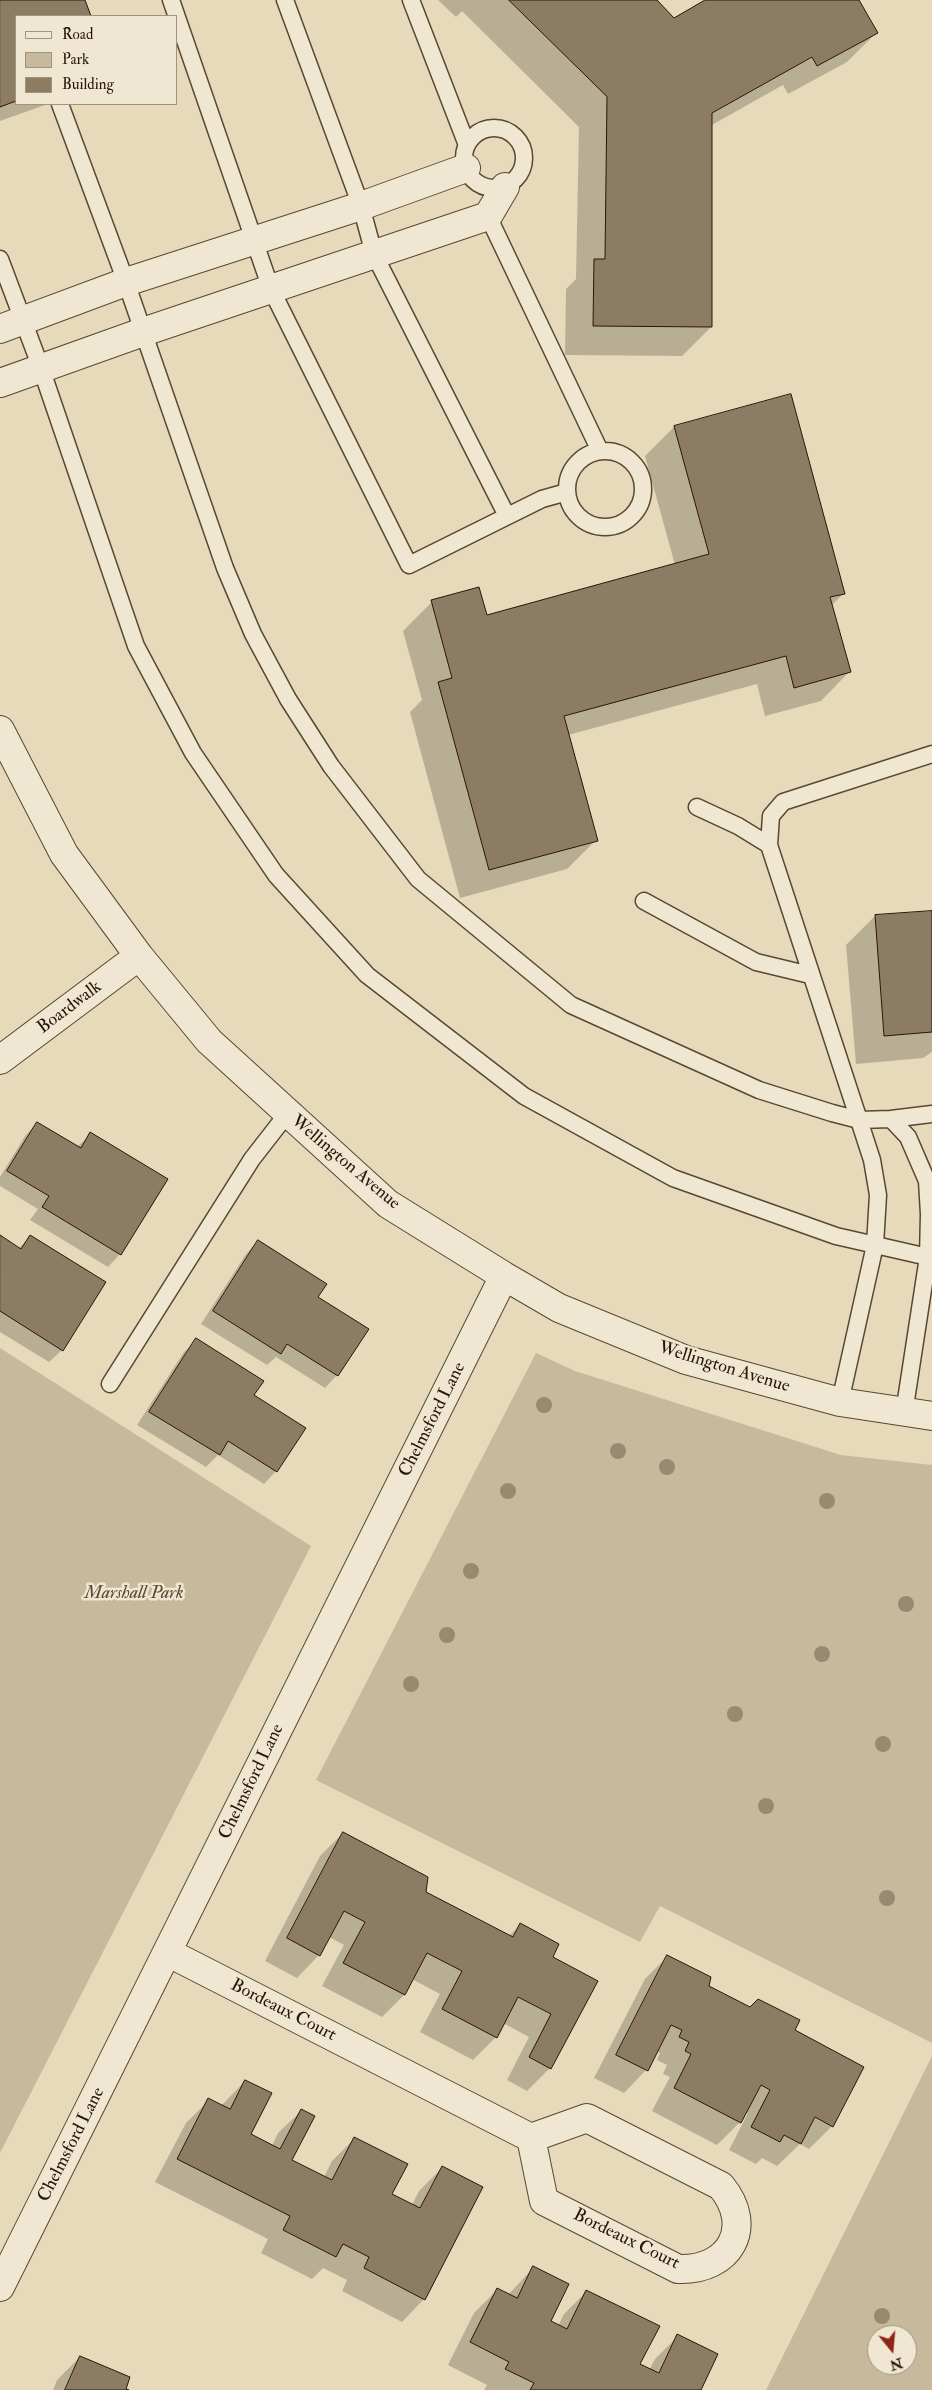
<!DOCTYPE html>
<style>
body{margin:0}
#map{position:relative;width:932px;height:2390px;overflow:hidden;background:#e7daba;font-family:"IM FELL Double Pica",serif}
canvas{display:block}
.legend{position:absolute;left:15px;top:15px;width:162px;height:90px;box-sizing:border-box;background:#efe7d2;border:1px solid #a09380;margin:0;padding:6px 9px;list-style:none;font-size:15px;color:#291606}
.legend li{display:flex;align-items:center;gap:10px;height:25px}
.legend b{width:25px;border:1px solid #a09380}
.north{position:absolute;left:867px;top:2325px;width:50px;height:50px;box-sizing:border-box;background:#efe7d2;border:1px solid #a09380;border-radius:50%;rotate:163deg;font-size:14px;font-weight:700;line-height:20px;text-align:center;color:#291606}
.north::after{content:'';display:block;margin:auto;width:18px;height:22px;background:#8f2418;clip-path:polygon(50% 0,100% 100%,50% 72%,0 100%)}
</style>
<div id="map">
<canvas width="932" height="2390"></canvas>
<ul class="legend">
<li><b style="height:6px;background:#efe7d2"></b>Road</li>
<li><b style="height:14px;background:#c7b99b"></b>Park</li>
<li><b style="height:14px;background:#8c7c64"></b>Building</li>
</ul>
<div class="north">N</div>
</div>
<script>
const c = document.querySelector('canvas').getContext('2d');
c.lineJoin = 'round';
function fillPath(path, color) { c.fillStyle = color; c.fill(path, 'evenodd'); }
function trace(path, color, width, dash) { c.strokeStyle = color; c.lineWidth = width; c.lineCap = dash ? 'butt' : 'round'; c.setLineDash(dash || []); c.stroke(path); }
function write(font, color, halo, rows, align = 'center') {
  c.font = font + ' "IM FELL Double Pica",serif'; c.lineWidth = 5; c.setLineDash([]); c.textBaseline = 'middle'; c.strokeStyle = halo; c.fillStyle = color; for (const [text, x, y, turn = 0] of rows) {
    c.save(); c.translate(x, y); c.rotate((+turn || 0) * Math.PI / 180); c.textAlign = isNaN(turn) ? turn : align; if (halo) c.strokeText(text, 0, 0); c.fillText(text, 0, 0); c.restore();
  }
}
fillPath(new Path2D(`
 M0,1348L311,1546L0,2153Z
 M536,1353L575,1371L841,1455L932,1465V2043L660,1906L640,1942L316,1780Z
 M932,2056V2390H766ZM877,2335H907V2365H877Z`), '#c7b99b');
fillPath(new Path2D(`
 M0,0H84L90,16H16V104H48L0,121Z
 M438,0H655L673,20L708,0H858L876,33L847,62L788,94L783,85L710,126L711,327L682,356L565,355L566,289L576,279L579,127L462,11L456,17Z
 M790,396L844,593L831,606L849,672L821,701L765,716L757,684L568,735L596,840L567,869L460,898L410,712L422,700L403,631L432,602L486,616L675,565L645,456L674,427Z
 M932,912V1052L923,1058L856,1064L846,945L875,916Z
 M37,1123L78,1146L91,1134L120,1254L108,1267L30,1220L38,1209L0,1186V1177L25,1136Z
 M0,1237L18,1249L30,1237L62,1350L49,1362L0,1332Z
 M258,1241L316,1297L337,1375L325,1388L276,1357L267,1365L201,1324L246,1254Z
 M197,1340L252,1395L276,1471L264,1484L218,1455L206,1467L137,1425L184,1352Z
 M343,1833L425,1893L509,1936L520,1925L551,1958L596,1981L550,2068L527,2091L507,2080L529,2037L503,2023L496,2037L473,2060L420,2032L440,1994L412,1979L404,1995L382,2017L322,1986L344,1945L329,1937L319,1955L297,1978L265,1961L320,1856Z
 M668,1956L708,1987L793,2031L832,2126L809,2149L800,2144L777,2166L762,2158L756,2164L729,2150L748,2113L746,2112L740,2122L717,2145L652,2111L670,2077L663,2074L667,2065L657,2060L660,2053L656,2051L646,2070L624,2093L594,2078L645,1979Z
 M245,2081L249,2135L272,2146L278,2133L301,2111L291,2160L324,2177L332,2161L355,2138L391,2195L412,2205L419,2191L442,2168L424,2299L402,2322L342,2291L347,2280L323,2268L312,2279L261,2253L268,2239L155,2182L186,2123L209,2100L221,2106Z
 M533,2268L549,2321L558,2326L564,2314L587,2291L639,2365L649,2370L655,2359L678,2336L699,2390H484L487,2385L448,2365L474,2313L497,2290L508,2295Z
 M80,2357L125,2390H53L57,2380Z`), '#0003');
const building = new Path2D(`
 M0,0H85L91,16H16V101L0,107Z
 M509,0H657L674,18L705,0H859L878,33L817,66L812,57L712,113V327L593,326L594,259H605L607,97Z
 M791,394L845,594L830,597L851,672L794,688L786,656L564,716L598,841L489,870L438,682L452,678L431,600L479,587L487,615L709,554L674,426Z
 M932,911V1032L884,1036L875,915Z
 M37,1122L81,1148L90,1132L168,1179L121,1255L42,1207L49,1196L7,1171Z
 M0,1235L21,1249L30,1235L106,1282L63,1351L0,1311Z
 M258,1240L327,1284L318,1297L369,1329L338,1376L287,1344L281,1354L213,1311Z
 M196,1338L264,1381L254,1395L306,1428L277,1472L228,1441L220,1455L149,1412Z
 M343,1832L428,1877L426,1892L513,1937L520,1923L559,1944L553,1957L598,1981L551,2069L529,2057L551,2014L518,1997L497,2038L442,2009L462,1971L427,1953L405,1995L343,1963L365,1922L344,1911L320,1956L287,1938Z
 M667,1955L711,1977L709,1986L750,2007L758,1999L800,2020L795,2030L864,2067L833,2127L815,2117L801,2144L784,2135L780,2142L751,2127L770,2090L761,2085L741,2123L674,2088L691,2054L685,2051L689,2042L679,2037L682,2030L671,2025L648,2071L616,2055Z
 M245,2080L272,2093L251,2134L280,2149L301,2109L315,2116L292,2160L332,2180L354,2137L408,2164L392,2194L420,2208L442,2166L483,2187L425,2300L364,2268L369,2257L343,2244L336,2257L283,2230L290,2216L177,2159L208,2098L230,2109Z
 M533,2266L569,2284L551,2321L567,2329L586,2290L660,2326L640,2364L659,2373L677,2334L718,2354L701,2390H530L534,2383L505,2369L509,2362L470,2342L497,2288L517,2298Z
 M80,2356L130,2377L126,2389L129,2390H65Z`);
fillPath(building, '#8c7c64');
trace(building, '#291606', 1);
const lane = new Path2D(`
 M171,0L271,289L409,565L542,499L567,492
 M285,0L361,206L374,254L507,516
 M411,0L467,145
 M60,104L126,282L225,568L253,634L288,699L331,766L418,879L571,1005L759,1090L832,1113L859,1120L891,1119L908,1137L927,1181L929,1214L928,1257L904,1413
 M464 158a30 30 0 1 1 60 0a30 30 0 1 1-60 0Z
 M488,216L600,451
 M0,259L41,368L136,646L193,753L276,875L367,975L524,1096L673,1178L836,1236L928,1257
 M567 489a38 38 0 1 1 76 0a38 38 0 1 1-76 0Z
 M697,807L738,826L769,845
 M644,901L756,962L810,975
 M891,1119L932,1114
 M110,1384L252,1159L287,1114
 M840,1402L875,1245L878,1195L872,1160L859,1120L769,845L771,816L783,802L932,754`);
const street = new Path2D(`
 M0,329L126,282L361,206L466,168
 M0,383L143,332L488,216L505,187
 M0,730L64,854L139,956L209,1041L388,1204L504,1276L559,1308L686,1360L840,1402L932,1416
 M0,1060L139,956
 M167,1952L531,2138L544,2201L678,2269C730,2271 755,2227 721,2186L587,2118L531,2138
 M0,2287L504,1276`);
trace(lane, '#584733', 19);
trace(street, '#584733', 30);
trace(lane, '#efe7d2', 16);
trace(street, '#efe7d2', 28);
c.fillStyle = '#988970';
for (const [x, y] of [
 [544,1405],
 [618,1451],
 [667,1467],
 [508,1491],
 [827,1501],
 [471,1571],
 [906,1604],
 [447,1635],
 [822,1654],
 [411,1684],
 [735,1714],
 [883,1744],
 [766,1806],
 [887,1898],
 [882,2316]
]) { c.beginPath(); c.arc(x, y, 8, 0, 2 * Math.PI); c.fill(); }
write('18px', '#291606', '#efe7d2', [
 ["Boardwalk",70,1008,-37],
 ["Wellington Avenue",345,1163,40],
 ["Wellington Avenue",724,1368,17],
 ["Chelmsford Lane",433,1420,-63],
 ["Chelmsford Lane",252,1782,-64],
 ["Bordeaux Court",283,2011,27],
 ["Chelmsford Lane",72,2145,-63],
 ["Bordeaux Court",626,2240,26]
]);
write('italic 18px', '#584733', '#efe7d2', [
 ["Marshall Park",134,1594]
]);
</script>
